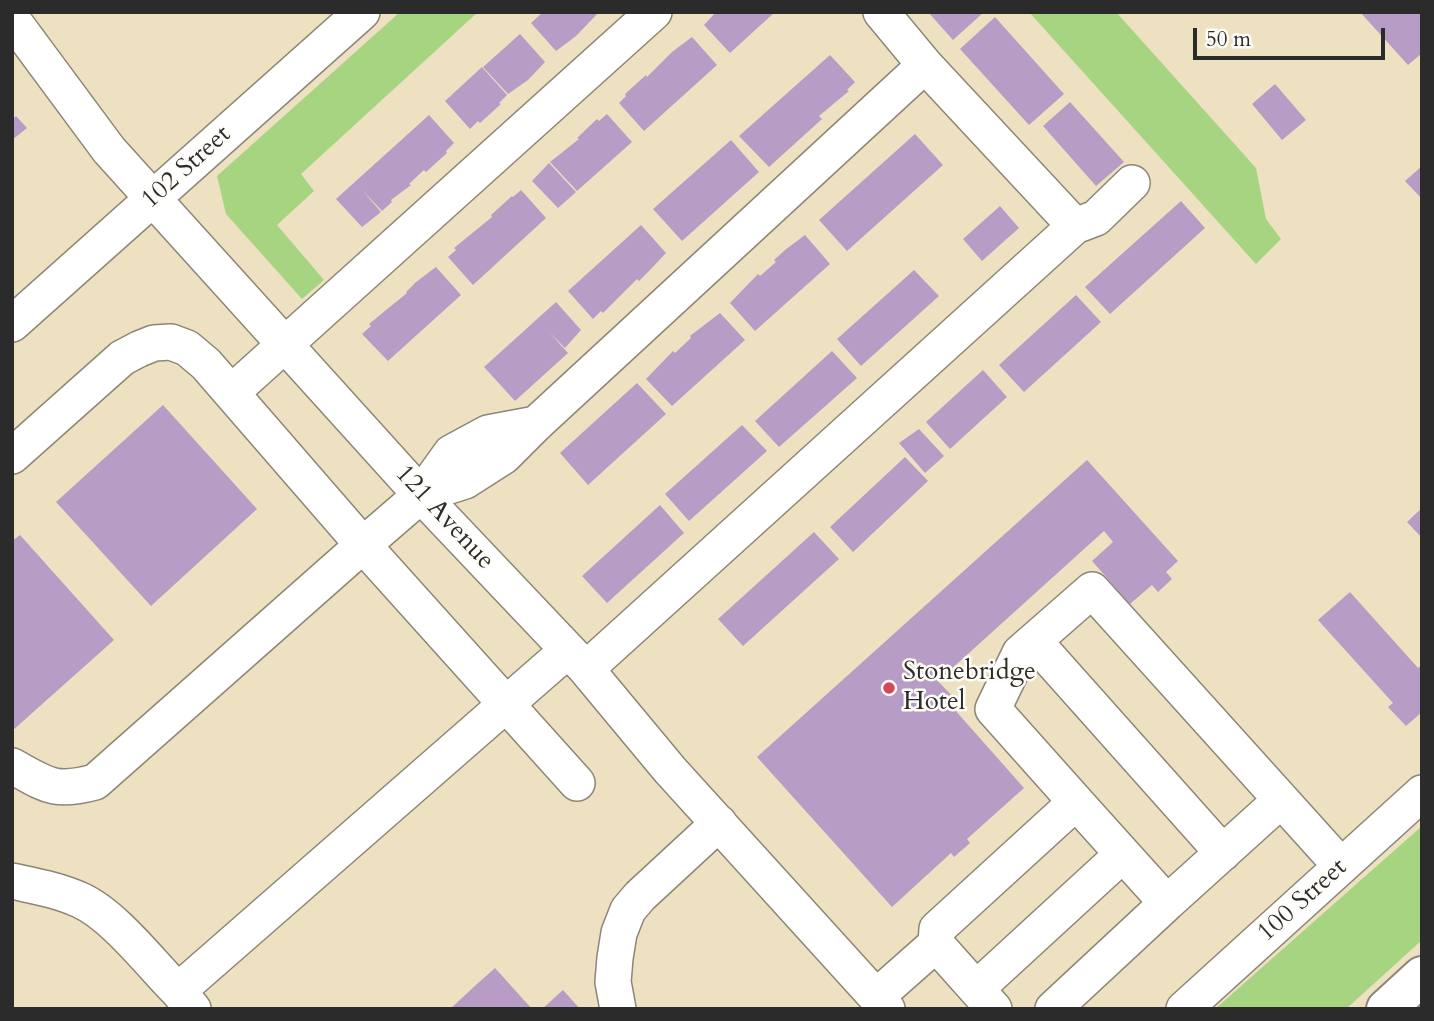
<!DOCTYPE html>
<style>
body{margin:0}
#map{position:relative;width:1434px;height:1021px;overflow:hidden;background:#ede1c2;font-family:Cardo,serif}
canvas{display:block}
.frame{position:absolute;inset:0;border:14px solid #2b2b2b;pointer-events:none}
.scale{position:absolute;left:1193px;top:28px;width:192px;height:32px;box-sizing:border-box;border:4px solid #2b2b2b;border-top:0;padding-left:9px;font-size:21px;line-height:24px;white-space:nowrap;color:#2b2b2b;-webkit-text-stroke:5px #fdfcf7;paint-order:stroke}
</style>
<div id="map">
<canvas width="1434" height="1021"></canvas>
<div class="frame"></div>
<div class="scale">50 m</div>
</div>
<script>
const c = document.querySelector('canvas').getContext('2d');
c.lineJoin = 'round';
function fillPath(path, color) { c.fillStyle = color; c.fill(path, 'evenodd'); }
function trace(path, color, width, dash) { c.strokeStyle = color; c.lineWidth = width; c.lineCap = dash ? 'butt' : 'round'; c.setLineDash(dash || []); c.stroke(path); }
function write(font, color, halo, rows, align = 'center') {
  c.font = font + ' Cardo,serif'; c.lineWidth = 5; c.setLineDash([]); c.textBaseline = 'middle'; c.strokeStyle = halo; c.fillStyle = color; for (const [text, x, y, turn = 0] of rows) {
    c.save(); c.translate(x, y); c.rotate((+turn || 0) * Math.PI / 180); c.textAlign = isNaN(turn) ? turn : align; if (halo) c.strokeText(text, 0, 0); c.fillText(text, 0, 0); c.restore();
  }
}
fillPath(new Path2D(`
 M400,12H478L301,174L314,191L277,225L324,280L302,299L226,214L217,176Z
 M1029,12H1116L1256,168L1266,219L1281,239L1256,264Z
 M1422,826V940L1346,1009H1215Z`), '#a6d481');
fillPath(new Path2D(`
 M543,12H599L576,36L556,51L531,23Z
 M716,12H775L730,53L704,25Z
 M928,12H984L953,40Z
 M1360,12H1422V53L1408,65Z
 M995,17L1064,94L1029,125L960,49Z
 M520,34L545,62L528,80L508,94L483,67Z
 M692,37L717,65L644,131L619,103L626,96L625,94L646,75L647,77L672,52Z
 M830,55L855,82L847,90L849,91L819,116L822,119L769,167L739,136Z
 M482,67L507,95L499,103L501,104L480,123L478,121L470,129L445,101Z
 M1275,84L1306,120L1282,140L1252,104Z
 M1070,102L1124,162L1096,186L1043,126Z
 M607,114L632,142L577,191L550,162L579,139L577,138L597,119L599,121Z
 M12,115L14,118L16,116L27,128L12,140Z
 M429,115L454,143L446,151L447,153L426,172L424,170L409,184L411,185L391,200L392,202L382,211L362,190L381,212L362,227L336,199Z
 M915,134L943,165L847,251L819,220Z
 M731,140L759,172L682,241L653,209Z
 M549,163L576,192L558,208L532,181Z
 M1422,166V199L1405,181Z
 M521,190L546,218L473,285L448,257L456,250L454,248L492,217L491,215L512,196L513,197Z
 M1181,201L1205,228L1110,314L1085,287Z
 M1000,206L1019,228L982,261L963,239Z
 M641,225L666,253L649,271L639,281L637,279L603,313L601,311L593,319L568,291Z
 M805,235L830,264L755,331L730,303L758,274L760,276L776,262L774,260L785,250Z
 M436,267L461,295L388,361L362,334L371,326L369,324L407,293L406,292L416,282Z
 M914,270L939,296L861,366L837,339Z
 M1076,295L1101,322L1024,392L999,365Z
 M556,302L581,330L565,348L549,332L568,353L515,401L484,367Z
 M720,313L745,340L672,406L646,379L673,351L675,353L691,338L690,336Z
 M832,351L857,378L779,447L755,421Z
 M983,370L1007,397L950,449L926,422Z
 M637,383L666,414L588,485L560,453Z
 M163,405L257,509L151,606L56,502Z
 M742,425L767,451L689,521L665,494Z
 M919,429L944,456L925,473L899,443Z
 M905,457L928,481L853,552L830,527Z
 M1087,460L1178,561L1166,572L1172,579L1158,592L1152,585L1130,604L1092,561L1113,542L1104,531L938,681L952,696L947,701L1024,788L967,839L970,843L954,857L951,853L892,907L757,757Z
 M660,505L684,533L607,603L582,576Z
 M1422,508V538L1407,522Z
 M814,532L839,559L743,646L718,619Z
 M20,535L114,640L12,731V541Z
 M1350,592L1418,668L1422,665V712L1406,726L1388,707L1393,703L1318,620Z
 M495,968L532,1009H450L477,984Z
 M563,990L580,1009H542Z`), '#b79cc5');
const minor = new Path2D(`
 M881,12L925,65L1075,226
 M12,19L109,150L421,495L586,669L670,770L887,1009
 M12,324L362,12
 M231,393L654,12
 M536,424L488,433L451,453L421,495L363,545L577,783
 M12,456L122,358L139,349L154,343L171,342L187,348L206,364L363,545L95,782C54,793 47,785 12,766
 M421,495L465,481L504,456L536,424L925,65
 M1034,641L1223,853
 M586,669L1075,226L1096,218L1132,183
 M1076,802L1167,903L1281,800
 M12,881C35,886 58,890 80,900C114,915 151,964 178,991
 M936,944L994,1009
 M976,989L1123,854
 M876,997L936,944L937,929L1076,802L993,709L1020,653L1092,590L1341,866
 M193,1009L178,991L568,650
 M618,1009L613,982L615,958L619,933L628,910L640,896L719,823
 M1053,1009L1167,903
 M1184,1009L1422,793`);
const major = new Path2D(`
 M1386,1009L1422,976`);
trace(minor, '#8c8676', 38);
trace(major, '#8c8676', 42);
trace(minor, '#fff', 35);
trace(major, '#fff', 38);
for (const [x, y, r, color] of [
 [889,688,7,"#d1495b"]
]) { const dot = new Path2D(); dot.arc(x, y, r, 0, 2 * Math.PI); c.fillStyle = color; c.fill(dot); trace(dot, '#fdfcf7', 2.5); }
write('26px', '#2b2b2b', '#fdfcf7', [
 ["102 Street",187,168,-42],
 ["121 Avenue",444,518,47],
 ["100 Street",1303,901,-42]
]);
write('26px', '#2b2b2b', '#fdfcf7', [
 ["Stonebridge",903,673],
 ["Hotel",903,703]
], 'left');
</script>
